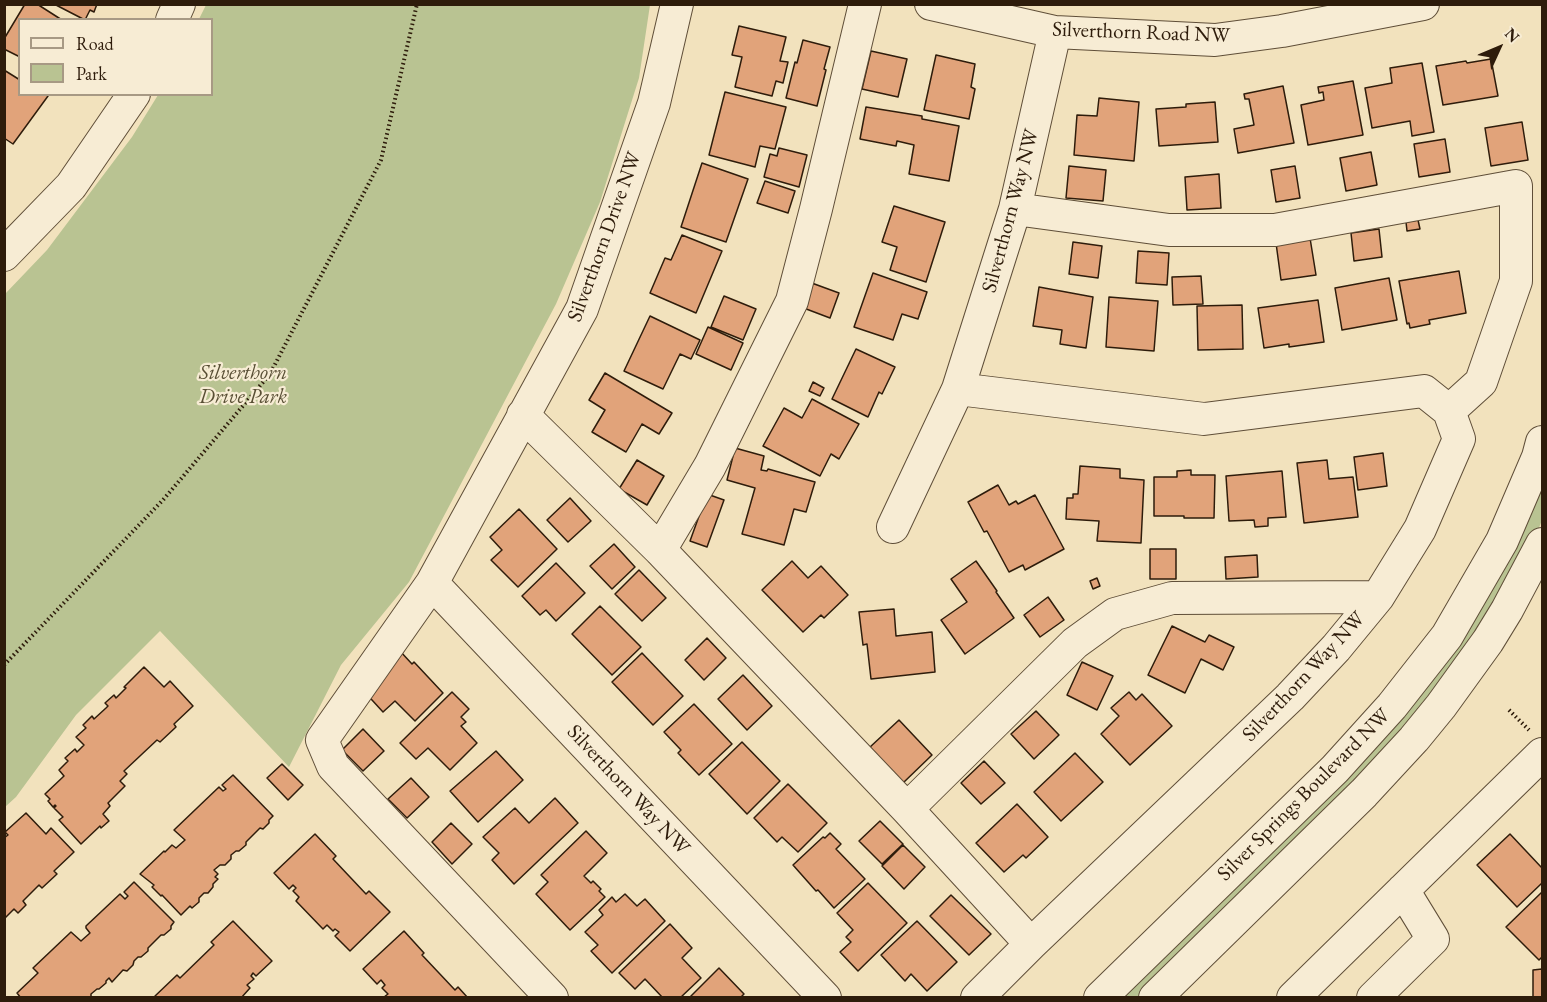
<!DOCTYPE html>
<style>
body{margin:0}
#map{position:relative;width:1547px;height:1002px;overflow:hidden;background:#f2e2bd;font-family:"EB Garamond",serif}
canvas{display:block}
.frame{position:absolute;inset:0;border:6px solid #2e1c0b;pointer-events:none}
.legend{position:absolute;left:18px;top:18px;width:195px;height:78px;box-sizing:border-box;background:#f7ecd4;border:2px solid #a79984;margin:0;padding:8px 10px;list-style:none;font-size:18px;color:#2e1c0b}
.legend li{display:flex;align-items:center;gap:12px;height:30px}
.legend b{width:30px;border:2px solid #a79984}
.north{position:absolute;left:1469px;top:18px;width:60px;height:60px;-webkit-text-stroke:4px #f7ecd4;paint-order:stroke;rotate:46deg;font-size:16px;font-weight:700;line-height:24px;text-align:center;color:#2e1c0b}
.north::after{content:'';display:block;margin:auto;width:21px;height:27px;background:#2e1c0b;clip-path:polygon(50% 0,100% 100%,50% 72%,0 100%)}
</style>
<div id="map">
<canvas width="1547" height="1002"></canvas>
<div class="frame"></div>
<ul class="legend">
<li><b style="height:8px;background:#f7ecd4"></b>Road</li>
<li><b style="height:16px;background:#b9c392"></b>Park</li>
</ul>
<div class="north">N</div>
</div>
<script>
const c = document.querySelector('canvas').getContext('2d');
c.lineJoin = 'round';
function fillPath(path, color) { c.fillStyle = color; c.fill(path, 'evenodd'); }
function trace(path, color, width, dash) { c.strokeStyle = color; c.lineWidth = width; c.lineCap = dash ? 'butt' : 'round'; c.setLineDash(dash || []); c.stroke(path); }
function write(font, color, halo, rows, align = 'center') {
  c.font = font + ' "EB Garamond",serif'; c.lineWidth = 4.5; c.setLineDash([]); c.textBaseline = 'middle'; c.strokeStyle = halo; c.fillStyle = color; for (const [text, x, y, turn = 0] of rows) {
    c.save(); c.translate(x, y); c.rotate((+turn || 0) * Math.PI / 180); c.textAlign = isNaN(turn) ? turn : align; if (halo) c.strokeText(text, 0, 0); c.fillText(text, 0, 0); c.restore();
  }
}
fillPath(new Path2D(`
 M206,5H650L639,78L600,202L556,304L409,582L341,665L289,767L160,631L76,715L16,797L5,807V294L47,250L132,137L158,95L212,94V20L199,19Z
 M1542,471V520L1537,533L1464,662L1338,805L1139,997L1113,998L1363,754Z`), '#b9c392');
const building = new Path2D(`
 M25,4H37L62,20H20V57L4,49V39Z
 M54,4H97L94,12L90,10L85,20Z
 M739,26L786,37L780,61L788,62L783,83L776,81L772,96L735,87L742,57L732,55Z
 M803,40L830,47L824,69L826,70L817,106L786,98L795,62L797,63Z
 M871,51L907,59L898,97L862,89Z
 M936,55L975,64L971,87L975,89L969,119L924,110Z
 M1491,59L1498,96L1443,105L1436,66L1466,61L1467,63Z
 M1422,63L1434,132L1412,136L1410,121L1372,128L1365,88L1392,83L1390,68Z
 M4,70L20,80V94H47L48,96L13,144L4,138Z
 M1353,81L1363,135L1308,145L1301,105L1324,100L1323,92L1319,93L1318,87Z
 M1283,86L1294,143L1238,153L1234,129L1254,125L1249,99H1245L1244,94Z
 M725,92L786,107L775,149L760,146L755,167L709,155Z
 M1099,98L1139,102L1134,161L1074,155L1077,115L1097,116Z
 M1215,102L1218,142L1159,146L1156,109L1186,107V104Z
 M866,107L922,116V119L959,126L949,181L909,174L914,145L897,141L896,146L860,139Z
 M1522,122L1528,160L1491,166L1485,128Z
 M1445,139L1450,172L1419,177L1414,144Z
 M779,148L807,155L799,187L764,177L770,154L777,156Z
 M1371,152L1377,185L1346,191L1340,158Z
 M702,163L748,179L726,242L681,227Z
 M1069,166L1106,170L1103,201L1066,198Z
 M1295,166L1300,198L1276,202L1271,170Z
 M1219,174L1221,208L1187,210L1185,177Z
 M765,181L795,191L788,213L757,203Z
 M894,206L945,222L926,282L890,270L897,247L882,242Z
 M1418,220L1420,229L1407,231L1406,222Z
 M1379,229L1382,257L1354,261L1351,233Z
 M682,235L722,251L696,313L650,293L665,258L671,260Z
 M1310,238L1316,275L1281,280L1276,243Z
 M1073,242L1102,246L1098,278L1069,274Z
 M1138,251L1169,253L1167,285L1136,283Z
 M1459,271L1466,313L1429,320L1430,324L1410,328L1409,323L1407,324L1399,281Z
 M873,273L927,292L918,319L902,314L893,340L854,327Z
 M1201,276L1203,304L1173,305L1172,277Z
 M1389,278L1397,320L1342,330L1335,288Z
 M809,282L839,293L830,318L801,307Z
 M1039,287L1093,297L1086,348L1060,344L1062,330L1033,326Z
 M724,296L756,309L743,340L711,327Z
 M1109,297L1158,301L1154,351L1106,347Z
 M1318,300L1324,342L1289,347V344L1264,348L1258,308Z
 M1242,305L1243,349L1198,350L1197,306Z
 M650,316L700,340L691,359L680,354L663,389L624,371Z
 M708,327L743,343L731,370L696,354Z
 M856,349L895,367L882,394L879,392L868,417L832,399Z
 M605,373L672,413L659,434L642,424L626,452L592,432L605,410L589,400Z
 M813,382L824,388L820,396L809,391Z
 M812,399L859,424L839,459L831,454L820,476L763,446L784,408L802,418Z
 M735,448L764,456L761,470L767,471L768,469L815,482L806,512L794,509L784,545L742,534L755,488L727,480Z
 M1383,453L1387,486L1358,490L1354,457Z
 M637,460L664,476L647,505L619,489Z
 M1327,460L1329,479L1353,477L1358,517L1304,523L1297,463Z
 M1080,466L1120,469V478L1144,480L1141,543L1097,541L1099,521L1066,519L1067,498H1073V494H1078Z
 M1191,470V475H1215L1214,518H1184V516H1154V477H1177V471Z
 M1282,471L1286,517L1268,518V526L1255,527L1254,520L1229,521L1226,476Z
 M998,485L1009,505L1016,501L1018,504L1035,495L1064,549L1025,570L1023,565L1009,572L987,531L984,532L968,502Z
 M707,494L724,500L707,547L690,541Z
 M570,498L591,521L568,542L547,520Z
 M519,509L557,549L518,587L491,560L502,550L490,537Z
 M614,544L635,567L612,589L590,566Z
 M1150,549H1176V579H1150Z
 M1257,555L1258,577L1226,579L1225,557Z
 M792,561L808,578L821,566L848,595L824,618L821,615L803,632L762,590Z
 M976,561L997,591L996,592L1014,618L965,654L941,620L967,602L951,579Z
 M556,563L585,593L556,621L546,610L540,615L522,596Z
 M639,570L666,598L642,621L615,594Z
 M1097,578L1100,586L1093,589L1090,581Z
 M1048,597L1064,620L1040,637L1024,615Z
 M600,606L641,647L612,675L572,634Z
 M894,609L896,636L932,632L935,672L871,679L867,644L863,645L859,612Z
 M1172,626L1205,642L1209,635L1234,647L1223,670L1201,659L1185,693L1148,675Z
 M707,638L726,658L704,680L685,660Z
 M400,651L412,664L414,662L443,693L415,721L395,701L383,712L361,688Z
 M642,653L683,696L653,725L612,682Z
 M1082,662L1113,676L1097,710L1067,695Z
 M144,667L164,687L170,681L193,706L174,724L176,727L160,742L157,740L124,771L127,774L120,781L125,786L108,803L110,806L103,814L109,821L101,828L100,826L81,844L59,820L63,817L54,808L56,806L55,805L53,807L48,801L50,799L45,794L64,776L59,770L68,761L65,758L75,749L77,752L84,745L76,737L86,728L83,725L92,716L94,719L106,708L108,706L105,703L114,695L116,698L126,688L124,687Z
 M743,675L772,706L747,730L718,699Z
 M452,692L469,709L461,717L466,722L461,726L477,743L450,770L428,748L416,759L400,743Z
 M1129,692L1136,700L1142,694L1172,726L1130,765L1101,734L1119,716L1111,708Z
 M694,704L732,744L699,775L678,753L681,750L664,732Z
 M1036,711L1059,735L1034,759L1011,734Z
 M899,720L932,755L903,783L869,748Z
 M363,729L384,751L363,771L342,750Z
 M742,742L780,781L747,814L709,774Z
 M496,751L523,780L478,822L450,791Z
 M1075,753L1103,782L1061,821L1034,792Z
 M984,761L1005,783L981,804L961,783Z
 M282,764L303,785L288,800L267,778Z
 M233,775L273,816L269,820V823L263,829L260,828L246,842V845L239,851H236L231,855V859L225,865H220L214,870L218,874L215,877L218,879L213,884V887L208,893H204L199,898V902L192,908L190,906L181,915L162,895L161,896L152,887L154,885L140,874L164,851L165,852L172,845L176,848L185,840L174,830L219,787L223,791L226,789L222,785Z
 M411,778L429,797L407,818L388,799Z
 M788,784L827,823L798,852L782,837L777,842L754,818Z
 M555,798L578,823L514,884L492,860L499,853L483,837L515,808L529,823Z
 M1017,804L1048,837L1026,858L1023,855L1004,872L976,843Z
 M26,813L46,834L51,828L74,852L54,871L57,874L42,888L39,885L23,901L26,905L18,913L14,909L4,919V838L8,835L5,832Z
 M880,821L903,844L882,864L859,841Z
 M451,823L472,844L452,864L432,842Z
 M586,831L607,853L584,876L591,883L593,881L601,889L599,891L605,897L570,930L536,894L548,882L541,875Z
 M830,833L841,844L836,849L865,879L834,908L818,890L816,891L793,865L823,837L825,838Z
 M315,834L336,856L333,859L366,894L369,891L390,912L350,951L335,936L339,932L335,929L333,931L327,925L323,929L296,901L299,897L293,891L296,888L293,885L289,889L274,873Z
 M1510,834L1542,868V883L1517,907L1477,865Z
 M903,845L925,867L904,889L882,866Z
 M134,882L174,922L171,926V929L164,935H161L148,948V951L141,957H138L134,961L133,965L127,971L123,970L112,982L109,978L106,981V983L99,989H97L91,994V998H21L17,993L38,973L33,968L71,932L81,941L90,933L86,928V926L120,894L125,899L128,896L124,892Z
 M868,883L907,923L858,971L840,952L851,942L846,937L853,930L837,913Z
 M1542,892V957L1539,960L1506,927Z
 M625,894L637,906L645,899L665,921L612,973L591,951L598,945L585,932L603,915L599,910L612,897L616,902Z
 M951,895L991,934L969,955L930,916Z
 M233,921L272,961L256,976L253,973L251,976L254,979L247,985L250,988L241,998L154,997L177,975L180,978L214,945L211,942Z
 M917,921L957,962L927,991L911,974L905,981L881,955Z
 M670,924L692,948L682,958L701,978L680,998H663L645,979L635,989L619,973Z
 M404,931L424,953L422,955L455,990L458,987L468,998L384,997L388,994L382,988L385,985L381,980L377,984L363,969Z
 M719,968L744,994L740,998H689Z
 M1542,969V998H1533V970Z`);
fillPath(building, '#e1a37a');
trace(building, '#2e1c0b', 1.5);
const minor = new Path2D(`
 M931,4L1055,32L1215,40L1282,31L1423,4
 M172,20L179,4
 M1015,209L1169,230H1275L1516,186V281L1481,382L1449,411
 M4,255L71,186L134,94
 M958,389L1204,419L1424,391L1449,411L1459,439L1420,529L1378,597L1336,648L1290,697L1031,944L977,998
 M523,415L660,550L907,809L1031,944
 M893,527L958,389L1015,209L1055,32
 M660,550L710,466L792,301L816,209L865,4
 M432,583L825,998
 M907,809L1075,643L1115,614L1172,598L1378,597
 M552,998L333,766L322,740L432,583L582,309L654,103L677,4
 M1100,998L1335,769L1392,706L1447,636L1502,541L1538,457L1542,442
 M1155,998L1364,793L1414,739L1441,706L1488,641L1507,610L1542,544
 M1293,998L1542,754
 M1373,998L1433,939L1403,890`);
trace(minor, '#5f4e38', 34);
trace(new Path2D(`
 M4,665L163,500L270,374L381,160L417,4
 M1509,710L1529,730`), '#2e1c0b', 4, [1.5, 3]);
trace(minor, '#f7ecd4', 32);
write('21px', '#2e1c0b', '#f7ecd4', [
 ["Silverthorn Road NW",1141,33,2],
 ["Silverthorn Way NW",1011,211,-75],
 ["Silverthorn Drive NW",605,237,-70],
 ["Silverthorn Way NW",1304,677,-47],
 ["Silverthorn Way NW",628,790,47],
 ["Silver Springs Boulevard NW",1304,795,-45]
]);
write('italic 21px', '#584e34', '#f7ecd4', [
 ["Silverthorn",243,373],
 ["Drive Park",243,397]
]);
</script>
